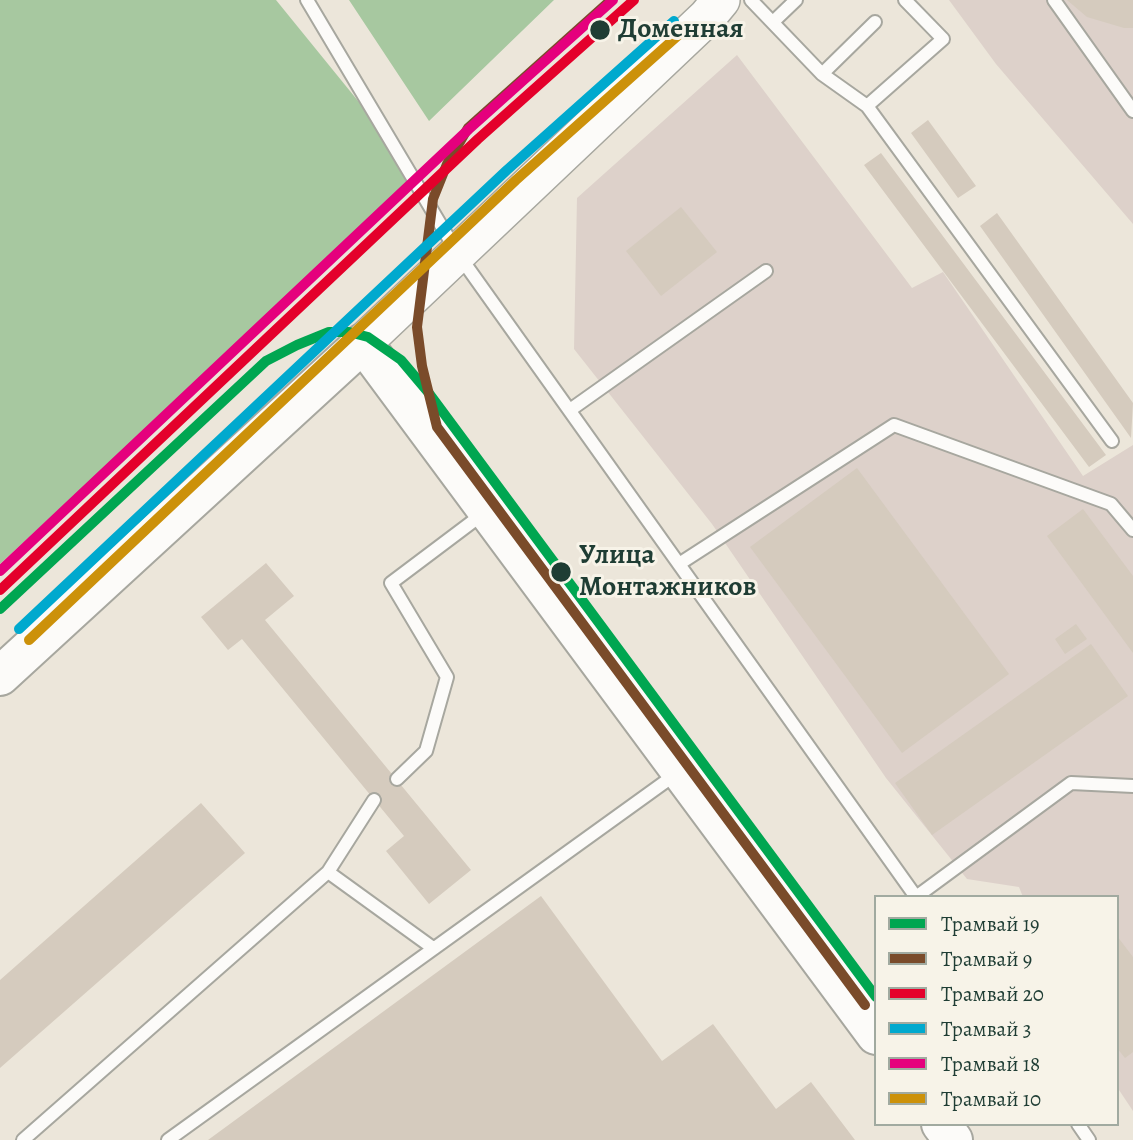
<!DOCTYPE html>
<meta charset="utf-8">
<style>
body{margin:0}
#map{position:relative;width:1133px;height:1140px;overflow:hidden;background:#ece6da;font-family:Alegreya,serif}
canvas{display:block}
.legend{position:absolute;left:874px;top:895px;width:245px;height:231px;box-sizing:border-box;background:#f7f3e8;border:2px solid #a1aaa0;margin:0;padding:9px 12px;list-style:none;font-size:21px;color:#1f3d34}
.legend li{display:flex;align-items:center;gap:14px;height:35px}
.legend b{width:35px;border:2px solid #a1aaa0}
</style>
<div id="map">
<canvas width="1133" height="1140"></canvas>
<ul class="legend">
<li><b style="height:9px;background:#00a651"></b>Трамвай 19</li>
<li><b style="height:9px;background:#7a4b2a"></b>Трамвай 9</li>
<li><b style="height:9px;background:#e4002b"></b>Трамвай 20</li>
<li><b style="height:9px;background:#00a9ce"></b>Трамвай 3</li>
<li><b style="height:9px;background:#e5007d"></b>Трамвай 18</li>
<li><b style="height:9px;background:#cc910a"></b>Трамвай 10</li>
</ul>
</div>
<script>
const c = document.querySelector('canvas').getContext('2d');
c.lineJoin = 'round';
function fillPath(path, color) { c.fillStyle = color; c.fill(path, 'evenodd'); }
function trace(path, color, width, dash) { c.strokeStyle = color; c.lineWidth = width; c.lineCap = dash ? 'butt' : 'round'; c.setLineDash(dash || []); c.stroke(path); }
function write(font, color, halo, rows, align = 'center') {
  c.font = font + ' Alegreya,serif'; c.lineWidth = 6; c.setLineDash([]); c.textBaseline = 'middle'; c.strokeStyle = halo; c.fillStyle = color; for (const [text, x, y, turn = 0] of rows) {
    c.save(); c.translate(x, y); c.rotate((+turn || 0) * Math.PI / 180); c.textAlign = isNaN(turn) ? turn : align; if (halo) c.strokeText(text, 0, 0); c.fillText(text, 0, 0); c.restore();
  }
}
fillPath(new Path2D(`
 M949,0H1133V224L996,64Z
 M737,55L912,288L943,272L1083,476L1133,445V1111L1117,1087V897H1023L1019,887L967,879L886,778L712,524L574,349L577,198Z`), '#ddd1ca');
fillPath(new Path2D(`
 M0,0H276L419,176L0,564Z
 M349,0H554L429,121Z`), '#a7c8a0');
fillPath(new Path2D(`
 M1067,0H1133V28H1124L1087,17Z
 M928,120L976,186L958,198L911,133Z
 M881,153L1106,455L1089,467L864,165Z
 M681,207L717,252L661,296L626,251Z
 M997,213L1133,403L1131,438L980,226Z
 M857,468L1009,674L902,753L750,547Z
 M1083,509L1133,576V653L1047,536Z
 M266,563L294,596L265,620L471,870L429,904L386,851L404,836L242,639L228,650L201,617Z
 M1076,624L1087,639L1065,654L1055,639Z
 M1091,644L1128,696L932,835L895,783Z
 M201,803L245,853L0,1068V980Z
 M541,896L662,1061L713,1024L776,1109L811,1082L855,1140H208Z
 M1117,936L1133,957V1052L1125,1058L1117,1048Z`), '#d5cbbe');
const service = new Path2D(`
 M307,0L458,254L916,897
 M751,0L822,74L867,106L943,39L905,0
 M1054,0L1133,111
 M773,22L796,0
 M822,74L875,22
 M867,106L1112,441
 M570,410L766,271
 M679,564L894,425L1111,504L1133,530
 M397,779L426,751L447,677L391,583L484,513
 M328,872L433,948
 M916,897L1071,783L1133,786
 M1078,1124L1089,1140
 M23,1140L328,872L374,800
 M168,1140L676,774`);
const secondary = new Path2D(`
 M363,343L707,17L721,0`);
const primary = new Path2D(`
 M0,676L363,343L876,1035
 M941,1124L953,1140`);
trace(service, '#a7a79f', 16);
trace(secondary, '#a7a79f', 40);
trace(primary, '#a7a79f', 42);
trace(service, '#fcfbf9', 12);
trace(secondary, '#fcfbf9', 37);
trace(primary, '#fcfbf9', 38);
trace(new Path2D(`
 M0,609L266,361L297,345L329,332H349L368,337L401,360L428,392L876,997`), '#00a651', 10);
trace(new Path2D(`
 M611,0L468,128L447,164L433,199L417,327L422,366L437,427L865,1005`), '#7a4b2a', 10);
trace(new Path2D(`
 M0,590L478,139L634,0`), '#e4002b', 10);
trace(new Path2D(`
 M19,629L507,170L674,21`), '#00a9ce', 10);
trace(new Path2D(`
 M0,571L469,129L613,0`), '#e5007d', 10);
trace(new Path2D(`
 M29,640L516,180L683,31`), '#cc910a', 10);
for (const [x, y, r, color] of [
 [600,30,11,"#1f3d34"],
 [561,572,11,"#1f3d34"]
]) { const dot = new Path2D(); dot.arc(x, y, r, 0, 2 * Math.PI); c.fillStyle = color; c.fill(dot); trace(dot, '#f7f3e8', 2.5); }
write('bold 28px', '#1f3d34', '#f7f3e8', [
 ["Доменная",618,30],
 ["Улица",579,556],
 ["Монтажников",579,588]
], 'left');
</script>
